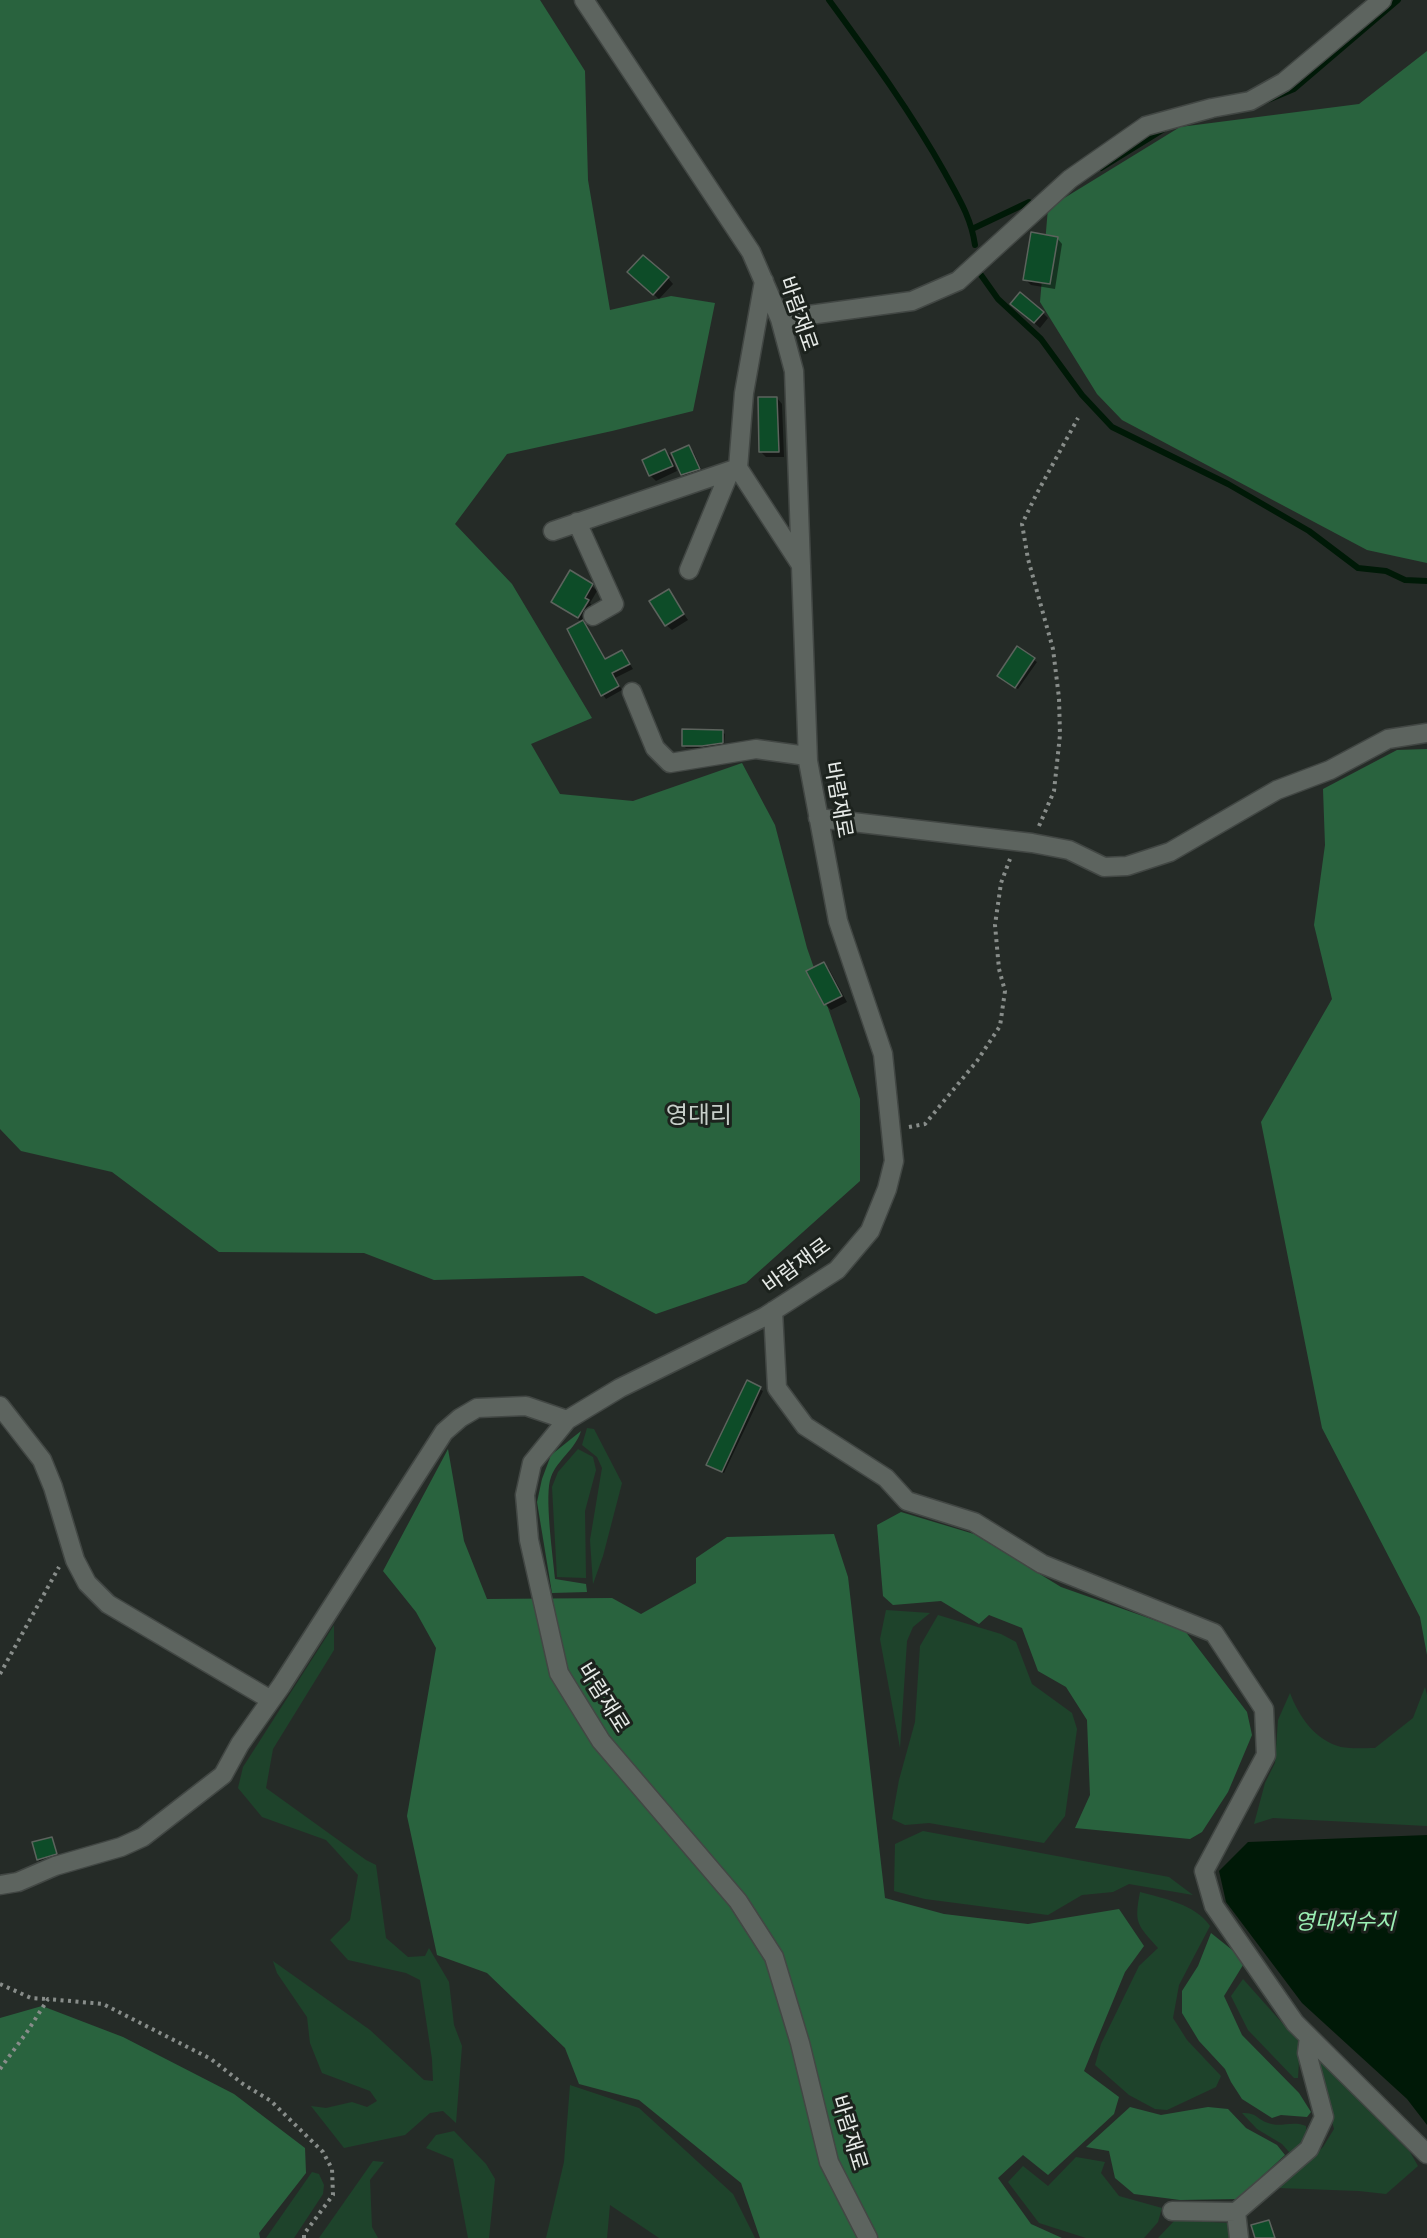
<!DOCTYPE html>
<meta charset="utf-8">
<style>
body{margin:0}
canvas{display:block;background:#252b27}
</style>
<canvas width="1427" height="2238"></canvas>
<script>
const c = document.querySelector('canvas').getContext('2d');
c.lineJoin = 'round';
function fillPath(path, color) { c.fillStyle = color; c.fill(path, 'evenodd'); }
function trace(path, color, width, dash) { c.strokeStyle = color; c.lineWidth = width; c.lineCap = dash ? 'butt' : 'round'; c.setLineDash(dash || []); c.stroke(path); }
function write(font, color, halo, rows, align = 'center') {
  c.font = font + ' Mulish,"Noto Sans KR",sans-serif'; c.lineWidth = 6; c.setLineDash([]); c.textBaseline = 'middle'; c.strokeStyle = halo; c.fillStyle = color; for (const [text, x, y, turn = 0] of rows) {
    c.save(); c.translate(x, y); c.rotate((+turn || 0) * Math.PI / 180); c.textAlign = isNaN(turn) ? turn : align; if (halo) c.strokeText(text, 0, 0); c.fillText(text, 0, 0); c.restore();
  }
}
fillPath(new Path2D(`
 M587,1428L594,1429L622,1483L603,1556L593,1584L590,1540L602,1468L597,1457L582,1445Z
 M578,1449L593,1457L596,1470L585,1511L586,1578L557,1577L552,1487L558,1472Z
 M886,1610L930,1613L913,1627L907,1641L900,1748L880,1639Z
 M938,1615L1001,1634L1016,1642L1032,1684L1072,1713L1077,1729L1065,1816L1044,1843L929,1823L905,1825L892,1819L899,1780L915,1722L920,1646Z
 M334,1625V1650L273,1749L266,1788L366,1860L376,1865L386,1938L408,1957L425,1956L429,1948L449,1982L454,2025L462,2046L456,2123L443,2111L430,2113L405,2135L344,2148L311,2106L326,2108L352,2102L367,2107L377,2101L370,2091L322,2073L310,2043L307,2017L277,1973L273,1961L370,2030L424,2080L433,2081L432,2059L420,1980L406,1973L348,1960L330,1940L350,1920L358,1875L326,1840L262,1817L238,1788L243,1767Z
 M1425,1687L1427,1695V1826L1273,1818L1254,1824L1265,1783L1275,1763L1278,1720L1290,1693C1299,1717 1315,1740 1341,1747C1351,1749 1365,1748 1375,1748L1413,1718Z
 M923,1831L1169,1877L1193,1895L1129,1884L1113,1892L1082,1895L1048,1915L925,1899L894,1891L895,1844Z
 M1140,1892C1165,1899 1195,1904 1210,1926L1179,1985L1173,2018L1187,2040L1221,2076L1216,2087L1167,2110L1155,2109L1129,2095L1095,2065L1101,2044L1139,1966L1158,1948C1137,1924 1134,1924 1140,1892Z
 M1243,1979L1300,2043L1298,2078H1294L1248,2030L1231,1996Z
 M1315,2057L1410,2152L1418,2166L1386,2194L1359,2191L1279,2188L1323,2147L1334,2129Z
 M570,2085L639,2108L733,2194L755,2238H659L610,2205L607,2238H546L564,2162Z
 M1242,2113C1258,2113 1256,2119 1268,2123C1280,2128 1293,2120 1306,2126L1307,2137L1290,2153L1282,2144L1257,2129Z
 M454,2131L486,2164L495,2179L489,2238H468L453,2159L426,2148L436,2135Z
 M1076,2157L1105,2162L1101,2173L1119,2196L1162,2208L1158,2222L1144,2238H1086L1039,2223L1008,2182L1023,2166L1048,2186Z
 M373,2161L384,2162L370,2180L372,2227L378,2238H319Z
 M312,2172L319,2174L324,2185L323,2194L294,2238H266Z
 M1175,2220L1227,2223L1231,2238H1158Z`), '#1e432b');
fillPath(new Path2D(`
 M0,0H540L585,71L588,180L610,310L671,296L715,303L693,411L612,431L507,454L455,524L512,584L592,718L531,744L560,794L633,801L742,763L775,825L807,948L860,1099V1181L746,1283L656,1314L583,1276L434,1280L364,1253L219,1252L112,1172L21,1151L0,1129Z
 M1427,51V563L1367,550L1122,420L1097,394L1040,302L1048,208L1180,127L1359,104Z
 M1427,749V1655L1420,1617L1322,1428L1261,1122L1332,999L1314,925L1325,845L1323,789L1397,750Z
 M581,1431C575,1450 557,1460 551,1477C544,1494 553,1557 555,1579L586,1584L587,1592L552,1593L537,1502L542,1479L551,1455Z
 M448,1449L464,1541L487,1599L612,1598L641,1614L696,1583V1558L727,1537L834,1534L848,1577L885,1898L944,1914L1028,1924L1119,1909L1144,1946L1125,1972L1084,2071L1119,2097L1114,2114L1048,2175L1023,2155L998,2178L1031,2224L1062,2238H760L741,2183L639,2100L579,2084L565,2048L487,1973L437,1955L407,1816L436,1648L416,1612L383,1571Z
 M901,1512L974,1534L1061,1587L1185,1631L1247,1712L1252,1735L1228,1792L1202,1832L1190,1839L1075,1828L1090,1795L1087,1720L1066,1687L1038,1671L1022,1628L989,1615L979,1624L941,1601L893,1605L883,1596L877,1525Z
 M1211,1933L1236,1953L1243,1965L1224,1996L1242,2035L1299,2093L1311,2112L1307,2117L1281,2115L1272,2118L1242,2099L1231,2082L1225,2069L1199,2041L1182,2013V1991L1198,1966Z
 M42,2006L123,2037L234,2094L305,2148L306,2173L259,2233L260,2238H0V2018Z
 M1130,2107L1161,2115L1208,2107L1228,2109L1246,2128L1277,2145L1285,2155L1237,2199L1180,2200L1134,2194L1115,2178L1109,2151L1086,2147Z`), '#29633e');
fillPath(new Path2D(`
 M1427,1835V2125L1407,2099L1302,2003L1226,1902L1219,1871L1248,1842Z`), '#001907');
fillPath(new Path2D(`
 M1057,238L1062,244L1055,289L1031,285L1025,279Z
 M635,278H668L673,284L659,299Z
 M1018,309L1043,313L1048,318L1040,328Z
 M777,398L782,404L784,457H766L761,452Z
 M689,447L694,453L704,475L688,480L683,475L673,454Z
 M665,451L671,456L677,471L656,481L651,476L644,460Z
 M592,586L597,591L590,603L593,607L584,623L606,660L622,651L633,669L615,678L622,690L606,699L603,695L582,622L553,602Z
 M668,591L688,620L672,630L666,625Z
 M1017,648L1037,662L1018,689L1001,678Z
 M722,732L725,734L724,745L705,748H686L683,745Z
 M824,964L829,969L847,1002L831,1010L826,1005L808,972Z
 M747,1382L763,1391L724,1473L711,1467Z
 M52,1838L58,1856L40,1862L38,1859Z`), '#0007');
trace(new Path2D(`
 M829,0C870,56 911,112 945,173C958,197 971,217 975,245
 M1263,102L1294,89L1398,0
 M1101,168L1164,129
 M972,229L1029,202
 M981,275L998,299L1041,339L1082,395L1112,427L1228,484L1309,531L1358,568L1386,571L1405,580L1427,581`), '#001907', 6);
const building = new Path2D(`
 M1031,232L1058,237L1050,284L1023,280Z
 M643,255L669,277L653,295L627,272Z
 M1020,292L1044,312L1034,323L1010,304Z
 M758,397H777L779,452H759Z
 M689,445L700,469L681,475L671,453Z
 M665,449L673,466L649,476L642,460Z
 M570,570L593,584L585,598L589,600L578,618L551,602Z
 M669,589L684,614L665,626L649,601Z
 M583,620L605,659L622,650L630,664L612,673L619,686L601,696L567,629Z
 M1017,646L1035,658L1015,688L997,676Z
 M682,729L723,730V743L702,746H682Z
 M824,962L842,996L824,1005L806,971Z
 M747,1380L761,1387L722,1472L706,1465Z
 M52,1837L57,1854L37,1860L32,1842Z
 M1269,2220L1275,2238H1255L1251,2225Z`);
fillPath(building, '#0d4c28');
trace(building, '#5c635d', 1.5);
const minor = new Path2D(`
 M584,0L751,252L780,319L794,371L808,761L838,921L883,1054L894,1161L887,1189L870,1231L837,1270L764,1317L620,1388L567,1420L532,1463L525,1495L529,1540L559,1673L601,1741L738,1901L774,1957L800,2043L829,2162L868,2238
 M764,281L744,393L738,468L801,565
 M780,319L912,301L958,281L1070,179L1146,126L1212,108L1250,101L1284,82L1382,0
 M577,522L614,604L593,616
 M553,531L738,468
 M689,570L730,471
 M632,692L655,748L670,763L756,749L807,756
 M818,818L1032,843L1069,850L1104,867L1127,866L1170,852L1277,790L1330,770L1388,739L1427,733
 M773,1311L777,1388L805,1426L886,1478L907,1501L974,1522L1042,1564L1214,1633L1264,1709L1266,1755L1204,1871L1214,1906L1295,2023L1427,2154
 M0,1406L42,1460L53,1487L75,1560L87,1583L108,1604L271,1700
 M0,1885L18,1882L55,1866L121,1847L143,1837L223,1775L240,1744L281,1686L444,1432L460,1418L477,1408L526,1406L567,1420
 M1172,2211L1236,2212
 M1239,2238L1236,2212L1309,2149L1324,2117L1307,2053L1309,2037`);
trace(minor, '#424744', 21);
trace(new Path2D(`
 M1039,826L1054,791L1060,735L1059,698L1053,649L1028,559L1022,524L1036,495L1078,418
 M909,1127L925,1124L977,1061L1000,1026L1005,991L999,969L995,925L1001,883L1010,859
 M0,1674L59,1567
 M0,1984L31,1998L47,1999
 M0,2069L27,2032L48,1999L103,2004L211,2059L243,2084L271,2101L323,2152L332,2169L333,2195L304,2234V2238`), '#888d8a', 4, [3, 4.5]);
trace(minor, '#5d645f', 18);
write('21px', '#e6eae7', '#1c221d', [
 ["바람재로",798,314,71],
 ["바람재로",838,800,80],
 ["바람재로",797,1266,-36],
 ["바람재로",603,1698,58],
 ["바람재로",849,2133,73]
]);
write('italic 22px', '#9cf0b5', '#1c221d', [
 ["영대저수지",1345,1922]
]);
write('24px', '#c6cec8', '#1c221d', [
 ["영대리",699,1116]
]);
</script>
